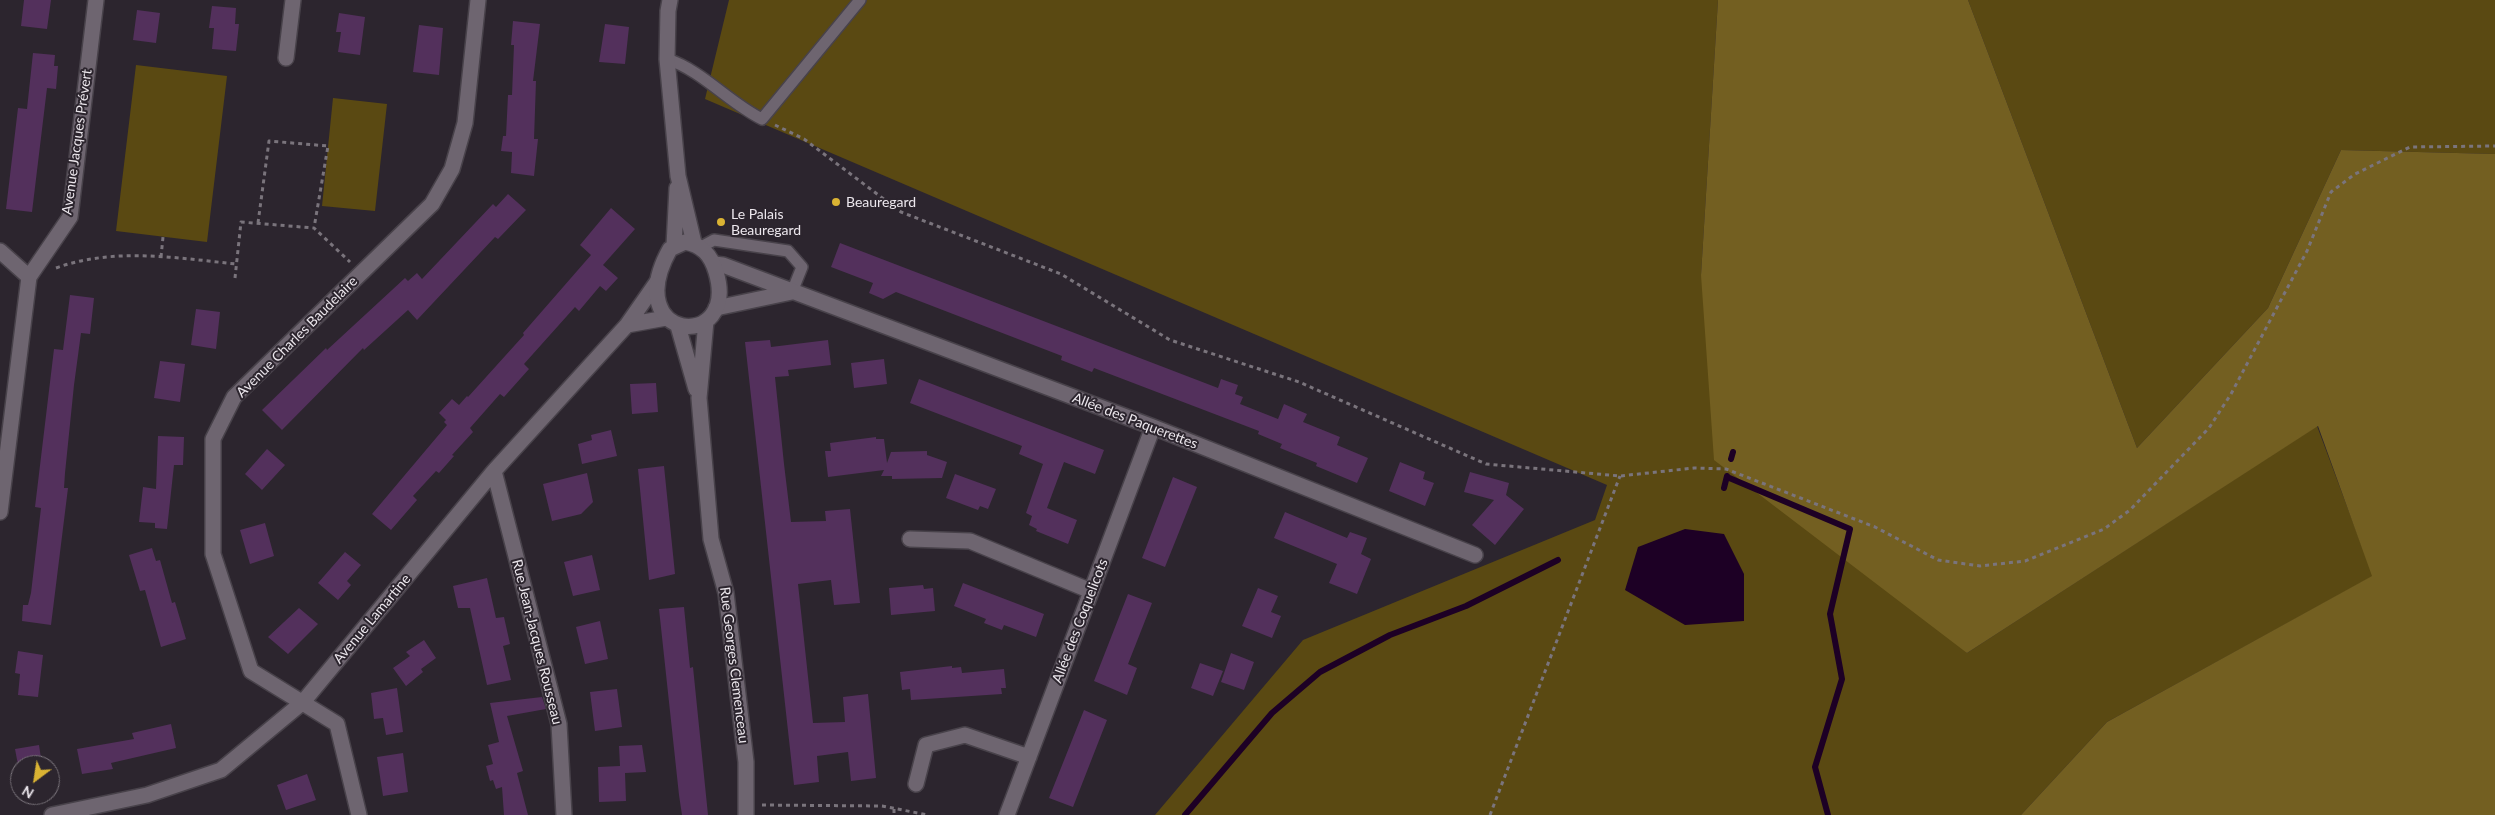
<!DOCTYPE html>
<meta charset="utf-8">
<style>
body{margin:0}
#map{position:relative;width:2495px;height:815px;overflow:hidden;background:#2c252e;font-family:Lato,sans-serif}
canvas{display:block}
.north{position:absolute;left:10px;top:755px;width:50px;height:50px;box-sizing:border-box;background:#2c252e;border:1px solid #79737a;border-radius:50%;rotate:211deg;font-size:14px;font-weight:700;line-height:20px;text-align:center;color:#ece7ed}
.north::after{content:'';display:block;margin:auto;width:18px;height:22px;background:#dab333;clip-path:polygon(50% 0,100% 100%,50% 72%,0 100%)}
</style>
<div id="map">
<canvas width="2495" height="815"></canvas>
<div class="north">N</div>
</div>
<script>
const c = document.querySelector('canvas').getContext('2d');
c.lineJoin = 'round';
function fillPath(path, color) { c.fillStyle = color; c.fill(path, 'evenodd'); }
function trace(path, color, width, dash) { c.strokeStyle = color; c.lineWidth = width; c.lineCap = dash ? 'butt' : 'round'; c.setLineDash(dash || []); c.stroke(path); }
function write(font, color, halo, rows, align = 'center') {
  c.font = font + ' Lato,sans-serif'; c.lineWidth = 4; c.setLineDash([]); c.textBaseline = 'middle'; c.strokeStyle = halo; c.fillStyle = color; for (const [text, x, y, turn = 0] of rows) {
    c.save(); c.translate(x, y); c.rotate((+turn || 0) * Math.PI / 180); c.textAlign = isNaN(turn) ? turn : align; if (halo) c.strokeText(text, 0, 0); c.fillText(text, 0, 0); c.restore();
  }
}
fillPath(new Path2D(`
 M729,0H1718L1701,275L1967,653L2317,426L2373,576L2107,722L2021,815H1155L1303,640L1595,520L1607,485L705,99Z
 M1968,0H2495V154L2341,150L2268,308L2137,448Z
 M136,65L227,76L207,242L116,231Z
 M333,98L387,104L375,211L322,206Z`), '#5a4912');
fillPath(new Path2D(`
 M1718,0H1968L2137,448L2268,308L2341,150L2495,154V815H2021L2107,722L2372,576L2318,426L1967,653L1714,460L1701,275Z`), '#735f21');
fillPath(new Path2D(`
 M1685,529L1724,534L1744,574V621L1685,625L1625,590L1638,547Z`), '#1d0025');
trace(new Path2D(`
 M1731,459L1733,452
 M1727,477L1850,529L1830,614L1842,679L1815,767L1828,815
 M1724,488L1727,476
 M1185,815L1272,713L1320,672L1390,635L1466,606L1558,560`), '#1d0025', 6);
fillPath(new Path2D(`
 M24,0H51L47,29L21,26Z
 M212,6L236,8L235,24H239L236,51L212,49L214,28H209Z
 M137,10L160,13L156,43L133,40Z
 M339,13L365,17L360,55L338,52L341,32H336Z
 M513,21L540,24L533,81H536L534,139H538L534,176L511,173L512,152L501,151L503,136H506L508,95H512L514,45H511Z
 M605,24L629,27L625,64L599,62Z
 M419,25L443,28L439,75L413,72Z
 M33,53L55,55L54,66H58L56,89L47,88L32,212L6,209L18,108L27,109Z
 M508,194L526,210L498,239L495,237L417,320L408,310L364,350L363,348L282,430L262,410L326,348L327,350L405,278L408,281L417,273L422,279L493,204L496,207Z
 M611,208L635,229L603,265L618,278L606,291L600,286L579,311L575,307L524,364L529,369L504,397L500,394L470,428L473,432L452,455L454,456L439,473L436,471L413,496L417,500L391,530L372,514L447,425L444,422L446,420L439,413L452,399L459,405L467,396L468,397L524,335L523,333L591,255L580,245Z
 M840,243L1218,388L1221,379L1238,385L1235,394L1243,397L1240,404L1278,419L1284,404L1307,414L1303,422L1340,437L1337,445L1368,458L1357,483L1316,466L1317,463L1280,448L1282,444L1258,434L1259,431L1094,368L1092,372L1061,360L1062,356L896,292L883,299L869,293L873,283L831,267Z
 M70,295L94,298L90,334L81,333L74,385L65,473L64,488H68L51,625L22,621L23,605H28L31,593L41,508L35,507L54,349L63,350Z
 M196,309L220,312L216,349L191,345Z
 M770,340L771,347L828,340L831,365L788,370L789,376L775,377L784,464L791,522L826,521L825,511L850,509L860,603L834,605L831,580L798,584L813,723L845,722L843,697L868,694L876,778L851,781L848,752L817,756L819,782L794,785L745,342Z
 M884,359L887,384L854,388L851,363Z
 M160,361L185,364L180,402L154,398Z
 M919,379L1104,450L1095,474L1064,462L1047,508L1077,520L1068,544L1036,531L1037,529L1029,525L1032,516L1026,513L1043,464L1019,454L1022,446L910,403Z
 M656,383L658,412L632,414L630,384Z
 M611,430L617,456L582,464L578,444L592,440L591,435Z
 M158,436L184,437L183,465H174L167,529L155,528V523L139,522L143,487L156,489Z
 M876,437V439H884L887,463L891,452L927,451V455L947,462L942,478L892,479V476H881L884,470L828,477L825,451H831L830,443Z
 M267,449L285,465L262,490L245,474Z
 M1400,462L1425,472L1423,479L1434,483L1425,506L1389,491Z
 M664,466L675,574L649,580L638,469Z
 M1470,472L1509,483L1506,495L1524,509L1495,545L1472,525L1494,500L1464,492Z
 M587,473L593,502L581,514L552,521L543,484Z
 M955,474L996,489L988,509L980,506L978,510L946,498Z
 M1173,477L1197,487L1165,567L1142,558Z
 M1285,512L1347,538L1350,532L1367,538L1361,554L1371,559L1357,594L1329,583L1337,564L1274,538Z
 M265,523L274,556L250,564L240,530Z
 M152,548L156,561L160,560L172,603L175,602L186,639L161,647L145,590L140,591L129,555Z
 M345,552L361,565L347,581L351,585L338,600L318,583Z
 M592,555L600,590L573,596L564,562Z
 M487,578L496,618L504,617L510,644L503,646L511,680L487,685L470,608H458L453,586Z
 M963,583L1044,614L1036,637L1004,625L1002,630L984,623L986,619L954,606Z
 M923,585L924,589L933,588L935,611L891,615L889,588Z
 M1258,588L1278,596L1271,612L1281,616L1272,638L1242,626Z
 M1128,594L1152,603L1128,664L1137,668L1127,695L1094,681Z
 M684,607L690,668L693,667L708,815H682L679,795L659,609Z
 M299,608L318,624L288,654L268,637Z
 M600,621L608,659L585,664L576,627Z
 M424,640L436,658L421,669L423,672L406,686L393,668L410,656L406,652Z
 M18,651L43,655L38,697L18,695L20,674L15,673Z
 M1231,653L1254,662L1244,690L1221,682Z
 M1200,663L1223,671L1213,696L1191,688Z
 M952,666V668L961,667L962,673L1004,669L1006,688H1001L1002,694L911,700L910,689L902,690L900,672Z
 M397,688L403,732L386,735L383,718L374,719L371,693Z
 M617,689L622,727L595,731L590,692Z
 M542,697L546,709L507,716L523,771L517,773L528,815H504L502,787L496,789L493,780L490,781L486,766L493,764L488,745L499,742L490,703Z
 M1084,710L1107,720L1073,807L1049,798Z
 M171,724L176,748L111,763L113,769L82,774L77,749L134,739L132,733Z
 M39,745L42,765H18L15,749Z
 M642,745L646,772L625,773L626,801L599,802L598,767L620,766L619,746Z
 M403,753L408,792L383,796L377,757Z
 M307,774L316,800L286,810L277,785Z`), '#53305c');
const lane = new Path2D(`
 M667,59C703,71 728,102 762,119L860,0
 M701,247L714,240L788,251L802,267L792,292`);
const street = new Path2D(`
 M286,58L293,0
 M0,251L29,277
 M714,264L723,265L1153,427L1475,555
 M716,308L792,292
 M627,325L666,318
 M494,471L559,724L564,815
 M0,512L29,277L70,217L96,0
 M910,539L970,541L1091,591
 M916,784L926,745L965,735L1029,757
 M52,815L147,795L221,770L303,702L494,471L627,325L657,282
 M359,815L337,724L251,671L213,554V439L234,397L432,204L452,169L465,123L478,0
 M1007,815L1153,427`);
const secondary = new Path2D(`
 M670,0L668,11L667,59L678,176L694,243
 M685,242C702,245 711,255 716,272C740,353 618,342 670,249Z
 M674,246L677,188
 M706,321L699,398L711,539L726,593L746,762V815
 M678,326L696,389`);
trace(lane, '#48424a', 14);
trace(street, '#48424a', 18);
trace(secondary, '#48424a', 18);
trace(new Path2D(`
 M775,125L804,139L901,212L1061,274L1170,340L1299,382L1486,464L1620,476L1694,468L1726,469L1875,527L1938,560L1980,566L2025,561L2104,529L2130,510L2209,428L2231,394L2307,251L2331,192L2355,174L2410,147L2495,146
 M258,223L269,141L328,146L314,228
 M161,257L163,237
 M56,268C114,247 177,258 236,264
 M235,278L241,222L314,228L350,262
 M762,805L882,806L928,815
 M894,809V815
 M1490,815L1620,476`), '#7a747c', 3, [4, 4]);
trace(lane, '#6e6570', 11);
trace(street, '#6e6570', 15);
trace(secondary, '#6e6570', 15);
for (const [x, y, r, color] of [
 [836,202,5,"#dab333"],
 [721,222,5,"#dab333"]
]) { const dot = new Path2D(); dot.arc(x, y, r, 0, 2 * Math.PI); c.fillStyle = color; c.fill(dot); trace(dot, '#2c252e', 2); }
write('14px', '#ece7ed', '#2c252e', [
 ["Avenue Jacques Prévert",77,142,-82],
 ["Avenue Charles Baudelaire",297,337,-45],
 ["Allée des Paquerettes",1135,421,21],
 ["Avenue Lamartine",372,619,-50],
 ["Allée des Coquelicots",1080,621,-69],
 ["Rue Jean-Jacques Rousseau",537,642,76],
 ["Rue Georges Clemenceau",734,665,83]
]);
write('14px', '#ece7ed', '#2c252e', [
 ["Beauregard",846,202],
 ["Le Palais",731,214],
 ["Beauregard",731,230]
], 'left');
</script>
